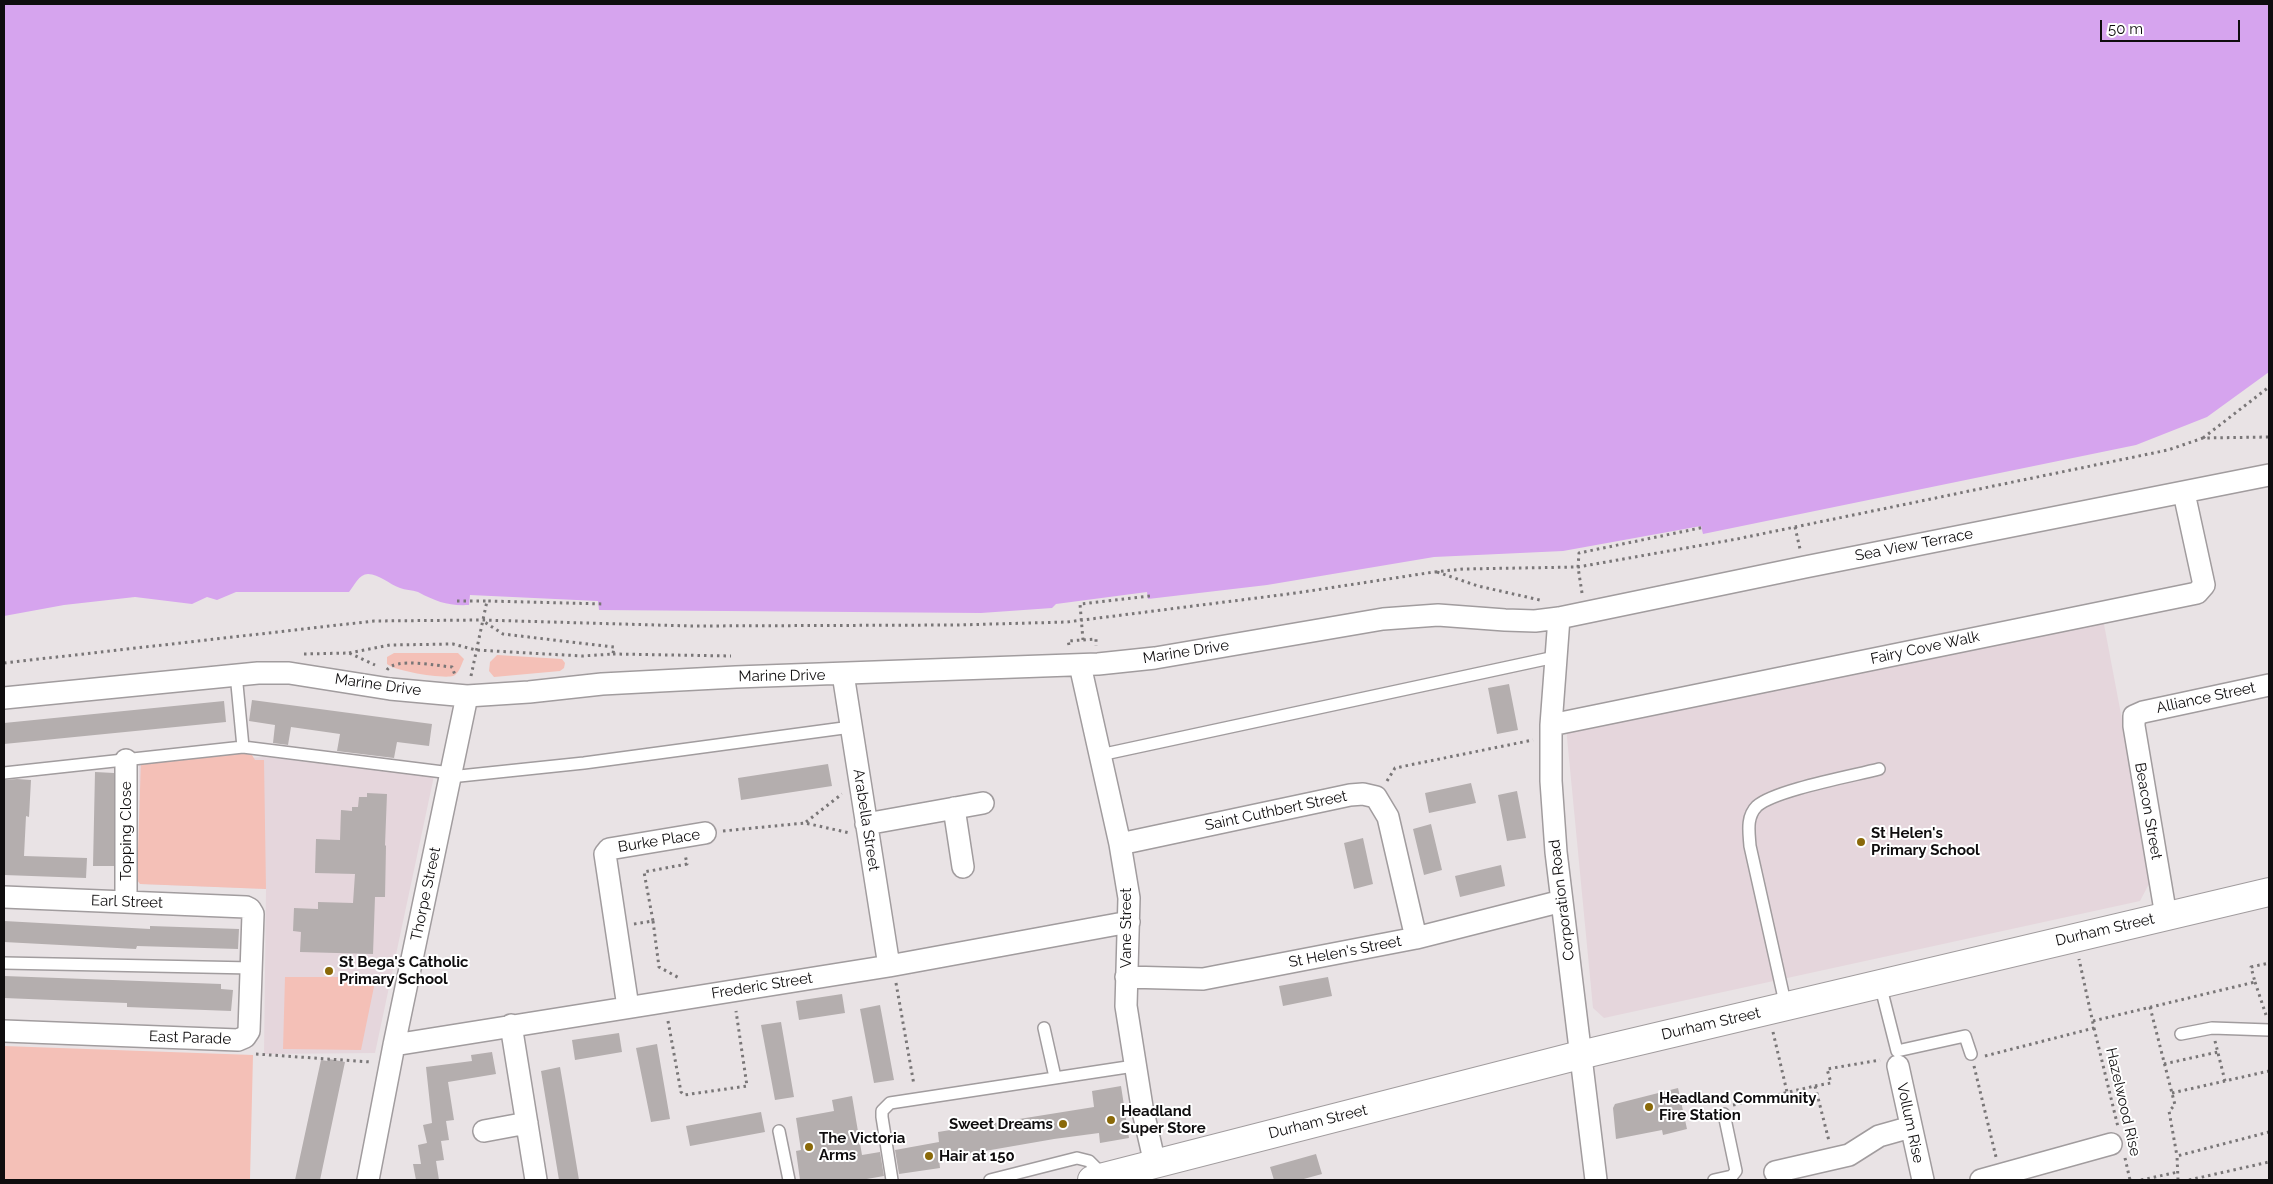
<!DOCTYPE html>
<style>
body{margin:0}
#map{position:relative;width:2273px;height:1184px;overflow:hidden;background:#e9e3e5;font-family:Raleway,sans-serif}
canvas{display:block}
.frame{position:absolute;inset:0;border:5px solid #0f0d0e;pointer-events:none}
.scale{position:absolute;left:2100px;top:20px;width:140px;height:22px;box-sizing:border-box;border:2px solid #0f0d0e;border-top:0;padding-left:6px;font-size:15px;line-height:18px;white-space:nowrap;color:#0f0d0e;-webkit-text-stroke:4px #fff;paint-order:stroke}
</style>
<div id="map">
<canvas width="2273" height="1184"></canvas>
<div class="frame"></div>
<div class="scale">50 m</div>
</div>
<script>
const c = document.querySelector('canvas').getContext('2d');
c.lineJoin = 'round';
function fillPath(path, color) { c.fillStyle = color; c.fill(path, 'evenodd'); }
function trace(path, color, width, dash) { c.strokeStyle = color; c.lineWidth = width; c.lineCap = dash ? 'butt' : 'round'; c.setLineDash(dash || []); c.stroke(path); }
function write(font, color, halo, rows, align = 'center') {
  c.font = font + ' Raleway,sans-serif'; c.lineWidth = 4; c.setLineDash([]); c.textBaseline = 'middle'; c.strokeStyle = halo; c.fillStyle = color; for (const [text, x, y, turn = 0] of rows) {
    c.save(); c.translate(x, y); c.rotate((+turn || 0) * Math.PI / 180); c.textAlign = isNaN(turn) ? turn : align; if (halo) c.strokeText(text, 0, 0); c.fillText(text, 0, 0); c.restore();
  }
}
fillPath(new Path2D(`
 M2103,619L2152,878L2140,901L1604,1018L1593,1008L1566,727Z
 M265,757L434,776L375,1053L264,1054L266,889L140,884L139,763Z`), '#e5d6dc');
fillPath(new Path2D(`
 M394,653H458L464,659C461,665 459,674 453,676C443,679 394,671 387,664V657Z
 M497,655L562,659L565,663L564,668L560,671L494,677L489,671L490,662Z
 M249,750L255,760H264L266,889L140,884L137,880L141,761Z
 M285,977H376L361,1050L283,1049Z
 M4,1046L253,1055L250,1179L253,1180H4Z`), '#f4c0b7');
fillPath(new Path2D(`
 M4,4H2269V372L2207,417L2136,445L1703,534L1701,526L1563,551L1434,557L1267,585L1148,599L1147,592L1056,604L1052,608L981,613L599,610L598,601L470,595L469,605C448,606 437,602 418,592C412,590 405,590 400,588C389,584 379,574 368,574C359,574 354,586 349,592H236L217,600L207,597L192,604L135,597L64,605L4,616Z`), '#d6a4ee');
fillPath(new Path2D(`
 M1509,684L1518,730L1497,734L1488,688Z
 M252,700L432,724L429,746L397,742L394,758L337,751L340,734L291,727L288,745L273,743L275,725L249,721Z
 M224,701L226,722L4,744V723Z
 M828,764L832,786L741,800L738,778Z
 M95,772L114,773V866H93Z
 M17,779L31,780L29,817L26,816L24,856L87,858L86,878L4,875V780Z
 M1471,783L1476,803L1429,813L1425,793Z
 M1517,791L1526,838L1507,841L1498,795Z
 M367,793L387,794L385,845L386,846L385,897H375L373,954L300,952L301,932L293,931L294,908L318,909V902L353,903L355,874L315,873L316,839L340,840L341,810L352,811V807H358L359,797H367Z
 M1431,824L1442,870L1424,875L1413,829Z
 M1363,838L1373,884L1354,889L1344,843Z
 M1501,865L1505,886L1460,897L1455,876Z
 M4,921L150,929V926L239,929L238,949L137,946L136,949L4,942Z
 M4,976L221,984V989L233,990L231,1011L127,1007V1003L4,998Z
 M1328,977L1332,996L1283,1006L1279,986Z
 M842,994L845,1013L799,1020L796,1001Z
 M880,1005L894,1080L874,1083L860,1009Z
 M781,1022L794,1097L775,1100L761,1025Z
 M619,1033L622,1052L575,1060L572,1040Z
 M657,1044L670,1119L651,1122L636,1048Z
 M492,1052L496,1074L448,1082L454,1120L446,1121L449,1140L441,1141L444,1160L436,1161L439,1180H416L413,1164H421L418,1145L427,1143L423,1125L432,1123L426,1067L472,1061L471,1055Z
 M329,1059L345,1062L320,1180H295L321,1060L328,1061Z
 M560,1067L565,1096L579,1180H559L541,1071Z
 M1121,1086L1129,1138L1100,1143L1099,1133L1054,1139L939,1159L940,1168L899,1174L895,1150L939,1142L938,1132L1094,1107L1092,1091Z
 M1678,1088L1687,1129L1663,1135L1662,1130L1616,1139L1613,1108L1615,1104Z
 M852,1096L862,1155L880,1152L884,1176L861,1180H800L796,1151L801,1150L796,1118L834,1111L832,1100Z
 M761,1112L765,1132L690,1146L686,1126Z
 M1316,1154L1322,1174L1300,1180H1274L1270,1167Z`), '#b4aeae');
const service = new Path2D(`
 M236,674L243,747
 M1100,755L1555,657
 M4,773L243,747L451,773
 M450,777L584,763L851,727
 M4,963L252,968
 M1880,984L1897,1051L1965,1036L1971,1054
 M1786,1007L1750,846C1749,832 1746,817 1757,806C1775,790 1852,776 1879,769
 M1044,1028L1055,1077
 M2181,1034L2212,1028L2269,1030
 M779,1131L789,1180
 M892,1180L882,1117V1111L890,1103L1134,1066
 M990,1180L1077,1158L1089,1161L1104,1176
 M1714,1180L1732,1176L1736,1171L1724,1114`);
const minor = new Path2D(`
 M1559,618L1551,725V781L1556,852L1596,1180
 M1080,665L1120,844L1129,898L1126,1006L1142,1107L1155,1164
 M843,674L889,966
 M4,698L258,673H289L390,689L467,696L529,692L602,684L736,677L1098,664L1155,658L1383,619L1438,615L1505,620L1535,621L1559,618L1805,567L2269,475
 M1551,725L2197,593L2204,585L2184,493
 M126,760V902
 M954,808L963,867
 M866,824L983,803
 M1120,844L1350,795L1363,794L1376,797L1388,817L1416,938
 M4,897L246,907L250,909L253,914L249,1031L245,1037L238,1040L4,1031
 M2166,916L2134,726V716L2143,712L2269,685
 M1126,977L1203,979L1416,938L1562,901
 M628,1007L605,854L609,849L705,833
 M511,1025L536,1180
 M394,1045L889,966L1129,922
 M1898,1066L1923,1180
 M484,1131L527,1123
 M1775,1172L1849,1155L1879,1136L1911,1127
 M368,1180L394,1045L467,696
 M1981,1180L2111,1144`);
const tertiary = new Path2D(`
 M1092,1180L1580,1055L2269,892`);
trace(service, '#a19c9e', 14);
trace(minor, '#a19c9e', 24);
trace(tertiary, '#a19c9e', 30);
trace(new Path2D(`
 M2203,438L2269,387
 M1795,527L1800,549
 M1437,572L1478,586L1540,600
 M1582,593L1578,567L1579,553L1705,527
 M457,601H487
 M1083,640L1080,604L1150,596
 M1069,645L1068,641L1096,639V646
 M349,653L390,645L453,644L476,650L582,656L613,654L614,647L503,634L483,621
 M304,654L349,653L375,665
 M613,654L731,656
 M4,663L374,621L482,620L691,626L957,625L1067,622L1296,593L1434,572L1463,569L1578,567L1737,539L2168,450L2203,438L2269,437
 M387,670C395,657 437,666 452,667L455,675
 M471,676L487,601L604,604
 M1387,781L1395,768L1533,740
 M806,822L842,794
 M723,831L805,823L850,833
 M653,921L659,967L681,979
 M634,924L653,921L644,872L687,864L685,854
 M2255,982L2266,1015
 M896,983L914,1085
 M2150,1007L2175,1105L2169,1111L2177,1156
 M668,1021L681,1092L684,1095L747,1086L736,1011
 M2093,1021L2255,982L2251,967L2269,963
 M2094,1028L2118,1127
 M1773,1032L1787,1092
 M2215,1041L2225,1081
 M256,1054L371,1062
 M1985,1056L2094,1028L2079,959
 M2164,1064L2218,1052
 M1974,1066L1996,1157
 M1815,1086L1831,1083L1827,1069L1880,1060
 M2172,1093L2269,1071
 M1733,1105L1815,1086L1829,1141
 M2125,1158L2130,1180
 M2141,1180L2178,1172
 M2178,1180L2177,1156L2269,1132
 M2189,1180L2269,1162`), '#797677', 3, [2.5, 4]);
trace(service, '#fff', 11);
trace(minor, '#fff', 21);
trace(tertiary, '#fff', 28);
for (const [x, y, r, color] of [
 [1861,842,5,"#8a6909"],
 [329,971,5,"#8a6909"],
 [1649,1107,5,"#8a6909"],
 [1111,1120,5,"#8a6909"],
 [1063,1124,5,"#8a6909"],
 [809,1147,5,"#8a6909"],
 [929,1156,5,"#8a6909"]
]) { const dot = new Path2D(); dot.arc(x, y, r, 0, 2 * Math.PI); c.fillStyle = color; c.fill(dot); trace(dot, '#fff', 2); }
write('15px', '#0f0d0e', '#fff', [
 ["Sea View Terrace",1914,545,-11],
 ["Fairy Cove Walk",1925,648,-12],
 ["Marine Drive",1186,652,-9],
 ["Marine Drive",782,676,-1],
 ["Marine Drive",378,685,8],
 ["Alliance Street",2206,698,-12],
 ["Saint Cuthbert Street",1276,811,-12],
 ["Beacon Street",2148,811,80],
 ["Arabella Street",866,820,81],
 ["Topping Close",126,831,-90],
 ["Burke Place",659,841,-9],
 ["Thorpe Street",426,894,-78],
 ["Corporation Road",1562,900,-97],
 ["Earl Street",127,902,2],
 ["Vane Street",1126,928,-90],
 ["Durham Street",2105,930,-13],
 ["St Helen's Street",1345,952,-11],
 ["Frederic Street",762,986,-9],
 ["Durham Street",1711,1024,-13],
 ["East Parade",190,1038,2],
 ["Hazelwood Rise",2123,1102,77],
 ["Durham Street",1318,1122,-14],
 ["Vollum Rise",1910,1123,78]
]);
write('bold 15px', '#0f0d0e', '#fff', [
 ["St Helen's",1871,833],
 ["Primary School",1871,850],
 ["St Bega's Catholic",339,962],
 ["Primary School",339,979],
 ["Headland Community",1659,1098],
 ["Fire Station",1659,1115],
 ["Headland",1121,1111],
 ["Super Store",1121,1128],
 ["Sweet Dreams",1053,1124,"right"],
 ["The Victoria",819,1138],
 ["Arms",819,1155],
 ["Hair at 150",939,1156]
], 'left');
</script>
